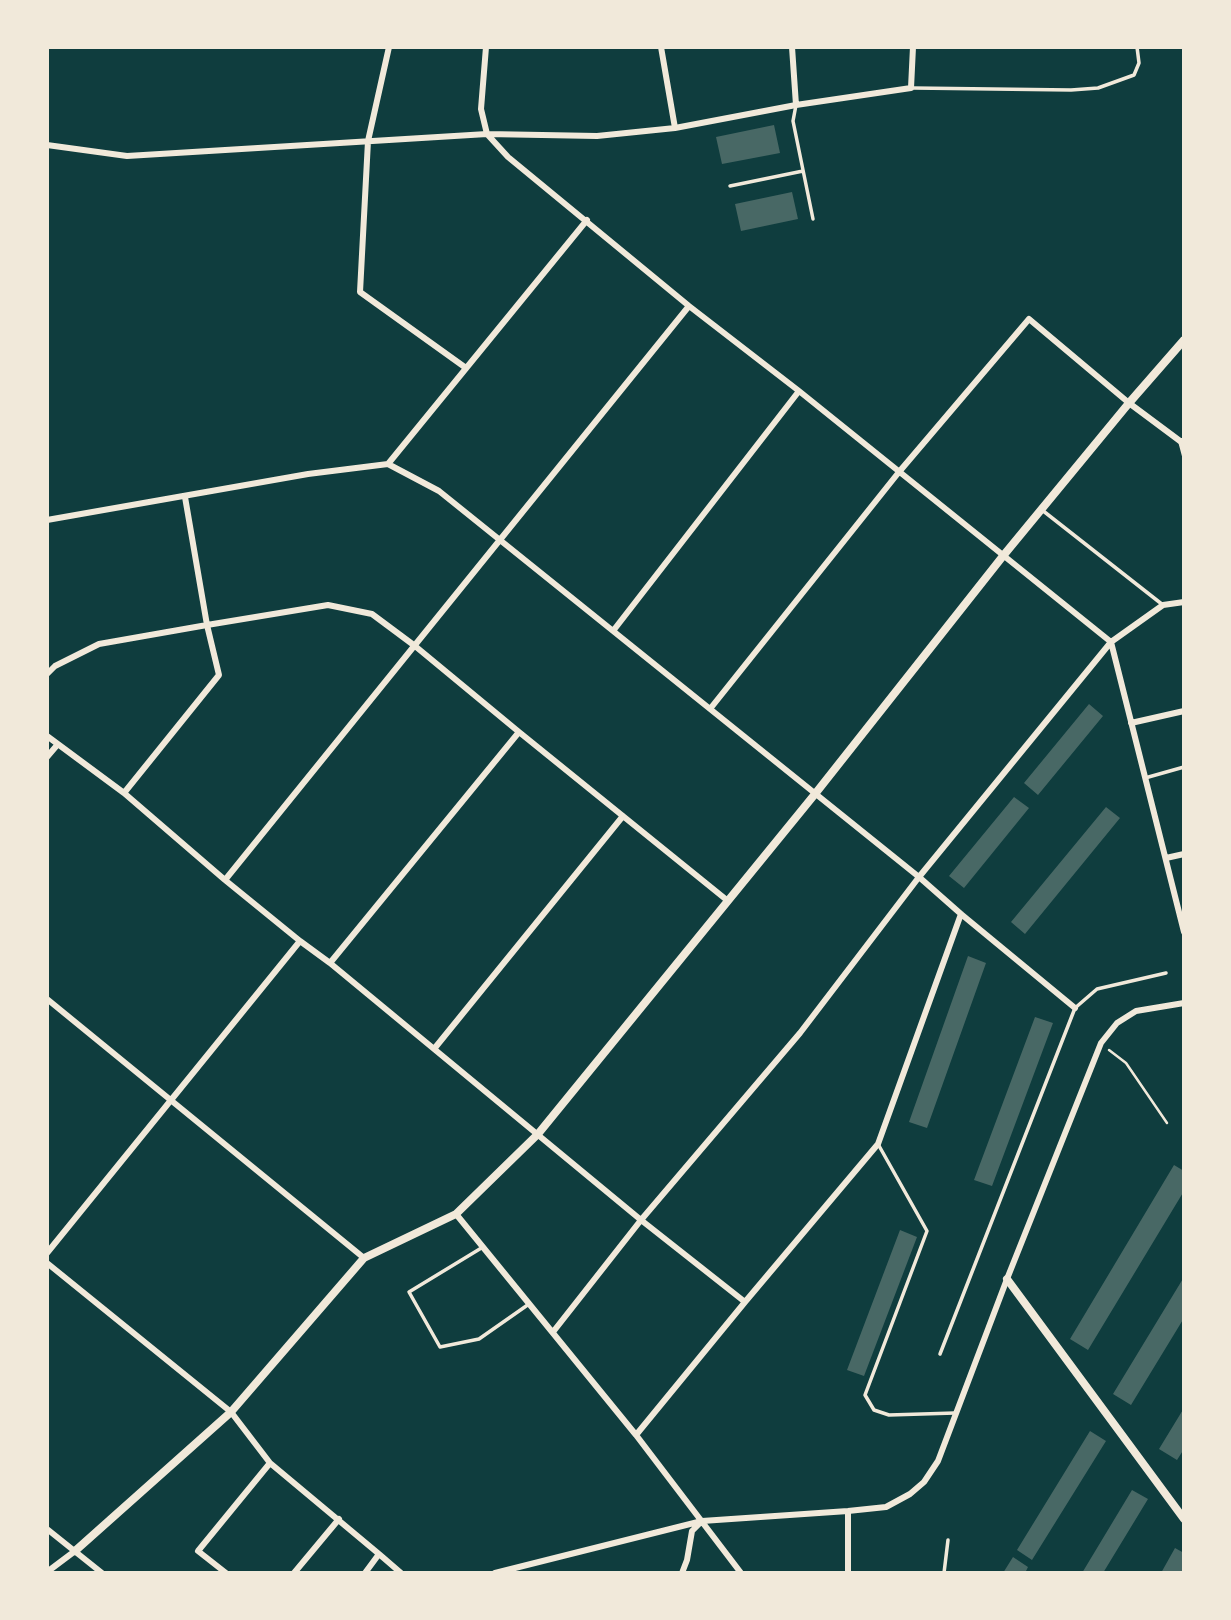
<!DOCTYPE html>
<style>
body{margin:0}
#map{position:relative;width:1231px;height:1620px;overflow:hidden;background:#0f3d3e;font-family:Lato,sans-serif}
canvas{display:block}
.frame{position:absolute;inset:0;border:49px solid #f1e9da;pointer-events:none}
</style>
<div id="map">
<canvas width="1231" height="1620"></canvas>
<div class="frame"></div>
</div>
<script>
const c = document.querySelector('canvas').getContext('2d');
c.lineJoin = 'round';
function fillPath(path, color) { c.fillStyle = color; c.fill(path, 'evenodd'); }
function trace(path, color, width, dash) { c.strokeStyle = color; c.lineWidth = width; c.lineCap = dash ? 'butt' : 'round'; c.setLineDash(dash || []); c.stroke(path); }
fillPath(new Path2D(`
 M774,125L780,153L722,164L716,137Z
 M792,192L798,219L741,231L735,204Z
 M1089,704L1103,716L1038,795L1024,783Z
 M1014,797L1029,808L964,888L949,876Z
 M1106,807L1120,818L1025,934L1011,922Z
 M968,956L986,963L927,1128L909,1122Z
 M1035,1017L1053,1023L992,1186L974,1180Z
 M1174,1165L1184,1171V1191L1088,1350L1070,1339Z
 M900,1230L917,1237L864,1376L847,1370Z
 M1184,1277V1318L1131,1405L1113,1394Z
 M1184,1408V1449L1177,1460L1159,1449Z
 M1090,1431L1106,1441L1032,1560L1017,1550Z
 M1132,1490L1148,1499L1103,1573H1082Z
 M1175,1548L1184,1553V1570L1182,1573H1161Z
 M1013,1557L1028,1567L1025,1573H1003Z`), '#486865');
trace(new Path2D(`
 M1109,1050L1126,1063L1167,1123`), '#f1e9da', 2.5);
trace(new Path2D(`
 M913,88L1071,90L1098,88L1134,75L1139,63L1137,47
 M796,105L793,121L813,219
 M730,186L803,171
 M1180,442L1184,457
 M1042,510L1163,605
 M1145,778L1184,767
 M878,1144L927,1231L865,1395L874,1410L889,1415L955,1413
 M483,1247L409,1292L440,1347L479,1339L529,1304
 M940,1354L1075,1008L1097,989L1166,973
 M944,1573L948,1540`), '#f1e9da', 3.5);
trace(new Path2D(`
 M389,47L368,141L360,292L466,368
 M486,47L481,109L487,134L508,157L689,306L799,391L1111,642L1184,932
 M661,47L675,128
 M792,47L796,105
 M47,145L127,156L487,134L597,136L675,128L796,105L911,88L913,47
 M388,464L587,220
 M47,520L308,474L388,464L439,491L919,877L961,914L1075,1008
 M613,631L799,391
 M47,674L55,666L99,644L207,625L328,605L372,614L415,646L519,732L728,901
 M710,709L899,472L1029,319L1129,403L1180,441H1184
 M1131,723L1184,711
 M47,736L124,793L225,880L300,941L330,963L641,1220L745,1302
 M47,757L58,744
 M124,793L219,675L207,625L185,497
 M1166,858L1184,854
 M225,880L689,306
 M330,963L519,732
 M47,999L364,1258
 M434,1049L623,816
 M456,1214L636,1435L741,1573
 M47,1253L300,941
 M47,1263L231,1412L270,1463L379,1554L365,1573
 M553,1332L641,1220L800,1033L919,877L1111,642L1163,605L1184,602
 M636,1435L745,1302L878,1144L961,914
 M47,1529L102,1573
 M379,1554L401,1573
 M47,1572L75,1551
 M226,1573L198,1551L270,1463
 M294,1573L339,1519
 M495,1573L702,1521L848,1511L886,1507L910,1494L924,1482L938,1461L1007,1279L1101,1043L1117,1023L1136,1011L1184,1003
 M682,1573L687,1560L692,1531L701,1522
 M848,1573V1511`), '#f1e9da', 6);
trace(new Path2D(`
 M1007,1279L1184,1519
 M75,1551L231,1412L364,1258L456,1214L538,1134L815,794L1003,556L1129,403L1184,340`), '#f1e9da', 8);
</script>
